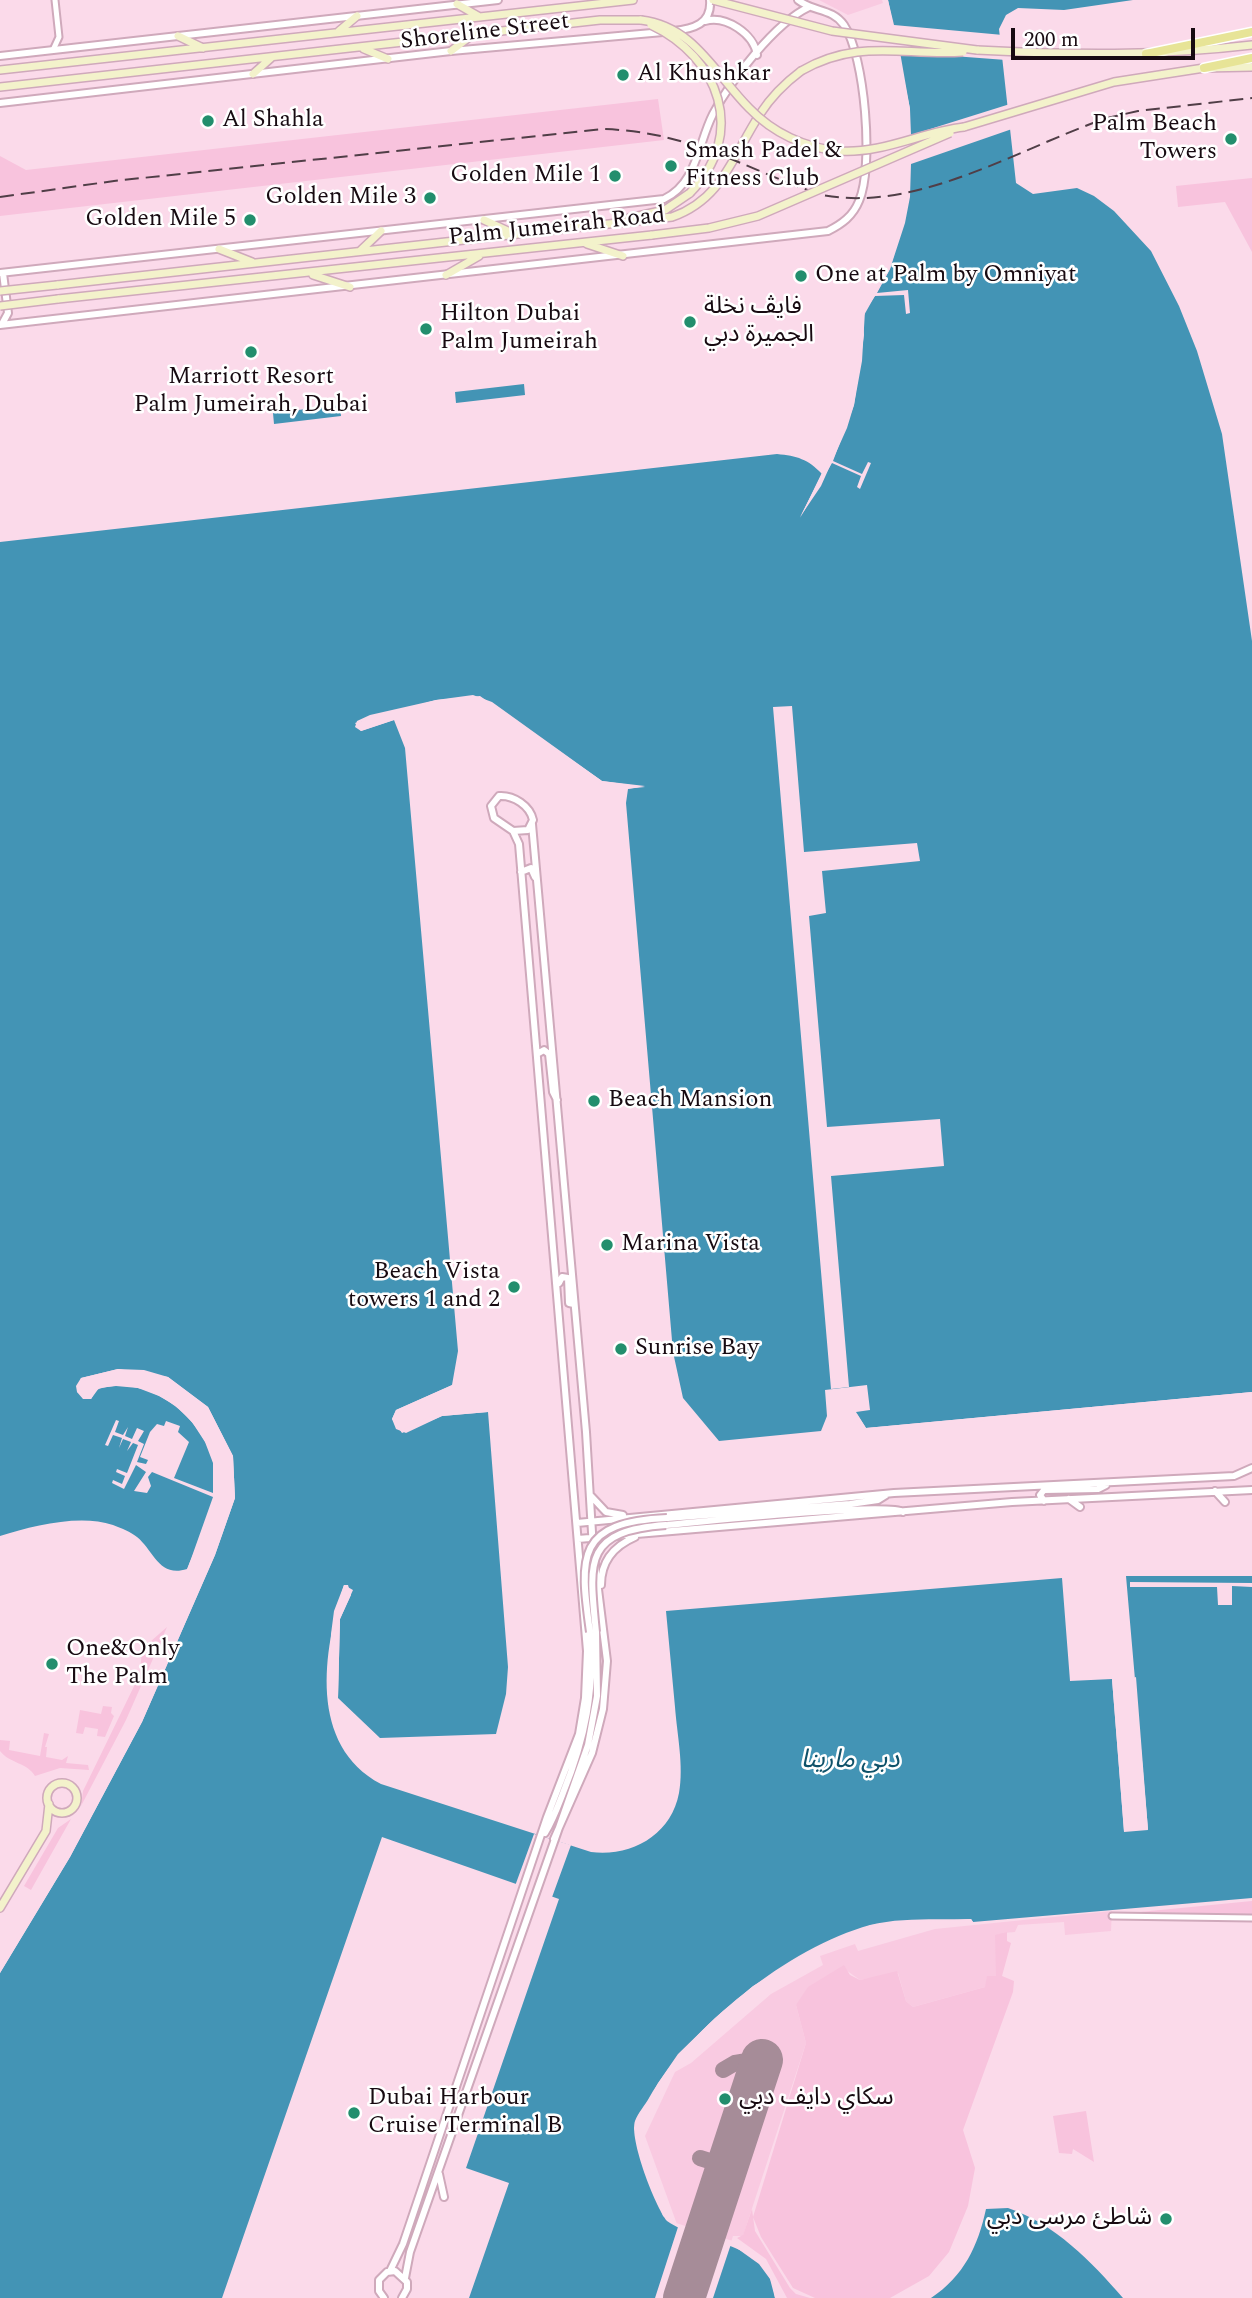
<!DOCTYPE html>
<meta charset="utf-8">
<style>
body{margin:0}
#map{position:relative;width:1252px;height:2298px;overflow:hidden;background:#fbdaea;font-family:Spectral,serif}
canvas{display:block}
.scale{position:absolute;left:1011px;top:28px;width:184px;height:32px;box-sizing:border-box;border:4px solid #170a11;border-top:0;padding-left:9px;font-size:21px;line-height:24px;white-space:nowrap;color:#170a11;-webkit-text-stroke:5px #fff;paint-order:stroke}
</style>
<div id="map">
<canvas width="1252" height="2298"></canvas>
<div class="scale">200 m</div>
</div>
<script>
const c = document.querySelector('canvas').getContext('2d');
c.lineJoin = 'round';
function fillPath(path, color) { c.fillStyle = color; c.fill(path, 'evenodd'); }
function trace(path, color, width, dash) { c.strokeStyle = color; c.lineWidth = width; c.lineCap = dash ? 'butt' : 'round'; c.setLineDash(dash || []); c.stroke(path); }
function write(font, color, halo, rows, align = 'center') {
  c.font = font + ' Spectral,"Noto Sans Arabic",serif'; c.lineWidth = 5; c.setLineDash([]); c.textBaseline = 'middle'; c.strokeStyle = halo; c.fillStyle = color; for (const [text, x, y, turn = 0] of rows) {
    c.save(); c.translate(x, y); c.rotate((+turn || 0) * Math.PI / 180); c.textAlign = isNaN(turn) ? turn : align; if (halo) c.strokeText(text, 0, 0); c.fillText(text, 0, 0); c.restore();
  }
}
fillPath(new Path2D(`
 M819,0H882L883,3L848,15Z
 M1112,1911L1111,1931L1065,1935L1064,1922L1018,1925L1015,1932L1003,1933L996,1976L985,1987L913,2007L906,2001L898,1973L860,1980L846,1970L796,2005L806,2043L743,2236H733L714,2298L678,2227L645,2136L675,2072L691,2063L771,1994L823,1965L820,1956L855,1944L858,1951L935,1929Z`), '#f9cae1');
fillPath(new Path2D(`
 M658,99L664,140L0,216V156L26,170Z
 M1252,178V252L1225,202L1178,207L1176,186Z
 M167,1627L126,1720L81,1806L83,1791L140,1674L142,1649Z
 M103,1706L112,1707L111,1713L114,1716L105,1737L97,1736L98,1729L85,1727L83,1734L76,1733L80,1710L101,1714Z
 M44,1733L49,1734L45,1747H47L46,1757L62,1760L68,1756L66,1763L88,1765L89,1770L60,1768L35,1776C28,1763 9,1763 0,1751V1740L10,1741L9,1750L40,1756Z
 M71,1819L31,1890L24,1886L58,1828Z
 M1252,1901V1914L1140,1912Z
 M1007,1932V1941L1011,1943L1002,1976L1014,1981L1013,1992L963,2130L975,2168L968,2206L949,2252L929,2276L890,2298H815L793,2288L761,2237L753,2217L806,2043L796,2005L808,1987L844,1965L850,1975L860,1980L897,1971L906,2001L913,2007L985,1987L987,1976H996L995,1935Z
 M1086,2111L1094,2162L1073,2149L1072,2154L1059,2153L1053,2116Z
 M752,2209L755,2231L790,2288L796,2294L810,2298H787L766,2259L737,2238L743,2235Z`), '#f8c3dd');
fillPath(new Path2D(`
 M888,0H1133L1064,10L1018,8L1006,15L999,29L1016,183L1033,194L1077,188L1094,196L1114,211L1151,251L1179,306L1197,351L1222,434L1252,641V1392L866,1428L856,1412L870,1410L867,1385L825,1390L827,1416L821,1431L719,1441L683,1398L673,1352L626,803L628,789L645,786L602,781L480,696L436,700L355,723L361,731L394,720L405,748L458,1351L452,1385L396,1410L392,1419L402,1433L442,1416L488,1412L508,1667L506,1694L496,1734L380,1738L338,1698L340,1619L351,1595L348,1585H344C323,1651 308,1745 381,1784L591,1852C632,1857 671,1835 679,1793C684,1766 677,1734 675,1707C672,1675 669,1643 666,1611L1062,1578L1070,1681L1112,1679L1124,1831L1148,1829L1126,1576H1252V1898L973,1922L971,1919C938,1920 902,1917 870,1925C788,1948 691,2026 649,2098C645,2105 638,2113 635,2121C629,2139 655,2206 667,2221C702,2246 770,2239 775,2298H469L509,2183L466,2168L559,1899L382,1837L222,2298H0V1973L70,1857L142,1722L215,1555L235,1498L233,1456L208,1407L168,1377L118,1369L81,1378L77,1392L91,1399L96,1390C151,1370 216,1426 216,1482C215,1511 198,1542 187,1569C159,1578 154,1551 137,1537C131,1532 121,1528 113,1525C79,1514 33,1526 0,1536V542L777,454C797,456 808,459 822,474L800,517L821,486L847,428L854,405L864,335L863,317L890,269L908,204L910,109Z
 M524,384L525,395L456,403L455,392Z
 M340,405L341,416L274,424L273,413Z
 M1008,2208C1055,2224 1091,2261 1123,2298H931C964,2276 978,2246 986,2209Z`), '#4394b5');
fillPath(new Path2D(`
 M885,0H888L894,25L1003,35L1006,60L900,52L910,109L911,135L1010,104L1012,129L911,164L910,197L905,223L890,269L877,293L908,290L910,313L906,314L904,295L875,296L865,311L862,361L854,405L833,461L862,474L868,462L871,463L860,489L857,487L861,476L832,463L800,518L844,427L858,361L860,316L887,268L906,197V109Z
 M473,695L492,702L602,781L645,787L625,789L627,786L601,784L479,699L436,703L361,722L359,727L393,717L397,719L361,731L355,727L357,721L370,715L436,700Z
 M792,706L804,852L917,843L920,861L822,871L826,913L809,916L827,1127L940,1119L944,1166L831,1176L849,1387L831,1389L773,707Z
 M118,1369L144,1370L168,1377L208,1407L233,1456L235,1498L215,1555L142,1722L70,1857L0,1973V1966L67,1855L138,1720L212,1554L231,1497L229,1457L205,1409L186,1392L167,1380L144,1374L118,1372L84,1381L80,1387L85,1395L89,1396L98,1385L116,1382L139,1384L161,1393L179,1403L208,1440L216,1462L217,1494L202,1542L191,1571L186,1573L213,1497L152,1472L148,1477L151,1486L147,1493L134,1491L146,1472L136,1465L124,1489L112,1483L113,1480L122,1484L125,1476L116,1472L117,1469L127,1473L138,1445L133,1443L127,1451L131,1442L123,1439L119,1448L122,1438L113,1435L108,1446L105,1445L116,1420L119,1421L115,1432L123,1435L128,1427L125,1436L132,1439L137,1428L144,1431L138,1441L144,1444L137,1462L146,1464L148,1460L140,1457L150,1432L157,1424L164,1426L166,1421L180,1426L178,1432L189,1442L174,1478L213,1493V1463L205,1442L192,1422L176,1406L159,1396L138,1388L116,1386L99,1388L91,1399H83L77,1392L76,1386L81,1378Z
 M457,1383L454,1388L399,1413L395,1419L399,1427L405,1429L429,1417L456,1411L487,1409L488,1412L442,1416L406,1433L396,1429L392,1419L396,1410Z
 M1252,1392V1395L1244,1397L1156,1406L866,1431L858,1426L857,1414L866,1428Z
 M1130,1582L1252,1583V1587L1232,1586V1605H1218L1217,1587H1130Z
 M344,1585L353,1590L340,1619L338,1698H335L337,1619L349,1591L347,1588L335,1621L331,1701L328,1705L331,1726L328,1705L331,1634L334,1611Z
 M1136,1677L1148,1830L1124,1832L1112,1679H1115L1128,1828L1145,1827L1133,1678Z
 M534,1834L571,1845L551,1900L515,1886Z
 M971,1919L973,1922L872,1929L822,1948L755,1989L717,2020L681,2057L661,2085L637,2128L656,2191L666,2214L676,2223L733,2241L756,2256L773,2278L779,2298H775L770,2279L759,2264L731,2244L713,2298H655L678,2227L663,2216L634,2128L658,2083L678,2054L715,2018L753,1986L821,1945L871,1925Z`), '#fbdaea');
trace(new Path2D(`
 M723,2070L735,2063L747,2061L757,2069
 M749,2100C747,2087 742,2072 755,2064L761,2066L762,2071L753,2087
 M700,2158L719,2164L724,2171L723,2178`), '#a68c98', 16);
trace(new Path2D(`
 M684,2298L762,2060`), '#a68c98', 42);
const minor = new Path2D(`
 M53,50L59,37L55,0
 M1112,1916L1252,1918`);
const tertiary = new Path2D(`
 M705,21C726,15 754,34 757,55
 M673,31C693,29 712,24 710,0
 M0,56L498,0
 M0,103L451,51L663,32
 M0,273L664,199C697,184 698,143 713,114C731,80 775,23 809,7
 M2,324L8,313L3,273
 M0,325L828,231C842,224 853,216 859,201C874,167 865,56 844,25C832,8 813,12 798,0
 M499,796C514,795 530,806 533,820L528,830L513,831L494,818L491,806Z
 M532,824L586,1432L593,1549L607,1661L603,1709L592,1753L554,1839
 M521,872L531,868L535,877
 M537,1054L544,1050L549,1054L553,1092L557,1100
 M559,1283L562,1277L568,1278L569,1303L574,1304
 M1215,1491L1225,1502
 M590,1495L606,1512L623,1515
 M1069,1499L1080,1507
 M1044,1501L1040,1495L1044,1490L1098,1489L1106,1485
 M667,1518L850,1504L878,1500L886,1495
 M577,1523L894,1493L1234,1476L1252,1468
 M666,1525C699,1522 888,1502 903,1512
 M578,1539L1012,1502L1252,1490
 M601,1585C601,1561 614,1546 635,1537
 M545,1833C553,1820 558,1806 563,1793C585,1739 595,1690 590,1632
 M439,2174L444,2197
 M390,2271L403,2244L547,1817L579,1734L585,1698L587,1651L519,844L513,831
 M405,2278L410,2252L588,1745L597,1696L596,1632
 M384,2298L379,2291V2280L387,2272L395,2271L407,2282V2289L402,2298`);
const secondary = new Path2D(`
 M457,4L478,16
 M339,31L357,16
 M178,36L203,48
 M364,49L388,59
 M977,50C1070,55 1160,56 1252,45
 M451,51L472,35
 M0,70L633,0
 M253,74L271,58
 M0,87L600,20H641
 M964,127L1114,82L1204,68L1252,67
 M629,218L665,210L690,193
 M484,220L512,233
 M587,244L623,256
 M219,249L252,262
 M361,250L381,231
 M313,275L350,287
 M446,275L479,256
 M57,285L672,217C723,199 733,155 760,114C771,97 785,83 801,71
 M58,299L652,235
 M47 1798a15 15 0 1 1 30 0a15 15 0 1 1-30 0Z
 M0,1908L46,1831L49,1804`);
const primary = new Path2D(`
 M1146,54L1252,32
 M1204,68L1252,58`);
trace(minor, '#cfa9bb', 9);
trace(tertiary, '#cfa9bb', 10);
trace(secondary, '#cfa9bb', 10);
trace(primary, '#fff', 11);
trace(minor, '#fff', 5);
trace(tertiary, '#fff', 6);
trace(secondary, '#f3f2cb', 7);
trace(primary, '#e7e497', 8);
trace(new Path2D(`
 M0,197L114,181L603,129C693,132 741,168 822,195C918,213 1017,149 1107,118L1138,111L1252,98`), '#503e47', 2, [14, 7]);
const tertiaryBridge = new Path2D(`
 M590,1632C579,1555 577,1522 667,1518
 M596,1632C589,1562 583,1531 666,1525`);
const secondaryBridge = new Path2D(`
 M713,0L832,31L977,50
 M641,20C694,26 715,74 749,108C773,133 805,148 839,151C883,154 921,132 964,127
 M651,25C719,57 748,134 690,193
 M801,71C858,38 903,56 963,52
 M652,235L709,228L758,216L950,133
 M0,291L57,285
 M0,306L58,299`);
trace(tertiaryBridge, '#cfa9bb', 10, []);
trace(secondaryBridge, '#cfa9bb', 10, []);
trace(tertiaryBridge, '#fff', 6);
trace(secondaryBridge, '#f3f2cb', 7);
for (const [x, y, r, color] of [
 [623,75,7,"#228e6d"],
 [208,121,7,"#228e6d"],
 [1231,139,7,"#228e6d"],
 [671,166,7,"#228e6d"],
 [615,176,7,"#228e6d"],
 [430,198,7,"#228e6d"],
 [250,220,7,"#228e6d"],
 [801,276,7,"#228e6d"],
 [690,322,7,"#228e6d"],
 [426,329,7,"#228e6d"],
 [251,352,7,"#228e6d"],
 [594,1101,7,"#228e6d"],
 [607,1245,7,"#228e6d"],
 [514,1287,7,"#228e6d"],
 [621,1349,7,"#228e6d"],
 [52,1664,7,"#228e6d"],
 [725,2099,7,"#228e6d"],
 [354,2113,7,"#228e6d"],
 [1166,2219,7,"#228e6d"]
]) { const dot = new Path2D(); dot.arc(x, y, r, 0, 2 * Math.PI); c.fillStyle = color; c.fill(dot); trace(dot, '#fff', 2.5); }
write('24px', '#170a11', '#fff', [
 ["Shoreline Street",485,33,-7],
 ["Palm Jumeirah Road",557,228,-6]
]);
write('24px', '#170a11', '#fff', [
 ["Al Khushkar",637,75],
 ["Al Shahla",222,121],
 ["Palm Beach",1217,125,"right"],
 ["Towers",1217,153,"right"],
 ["Smash Padel &",685,152],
 ["Fitness Club",685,180],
 ["Golden Mile 1",601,176,"right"],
 ["Golden Mile 3",416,198,"right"],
 ["Golden Mile 5",236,220,"right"],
 ["One at Palm by Omniyat",815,276],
 ["فايڤ نخلة",704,308],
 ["الجميرة دبي",704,336],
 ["Hilton Dubai",440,315],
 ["Palm Jumeirah",440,343],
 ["Marriott Resort",251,378,"center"],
 ["Palm Jumeirah, Dubai",251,406,"center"],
 ["Beach Mansion",608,1101],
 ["Marina Vista",621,1245],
 ["Beach Vista",500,1273,"right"],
 ["towers 1 and 2",500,1301,"right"],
 ["Sunrise Bay",635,1349],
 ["One&Only",66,1650],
 ["The Palm",66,1678],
 ["Dubai Harbour",368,2099],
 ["Cruise Terminal B",368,2127],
 ["سكاي دايف دبي",739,2099],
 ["شاطئ مرسى دبي",1152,2219,"right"]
], 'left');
write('italic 26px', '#0f526a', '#fff', [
 ["دبي مارينا",850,1762]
]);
</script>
